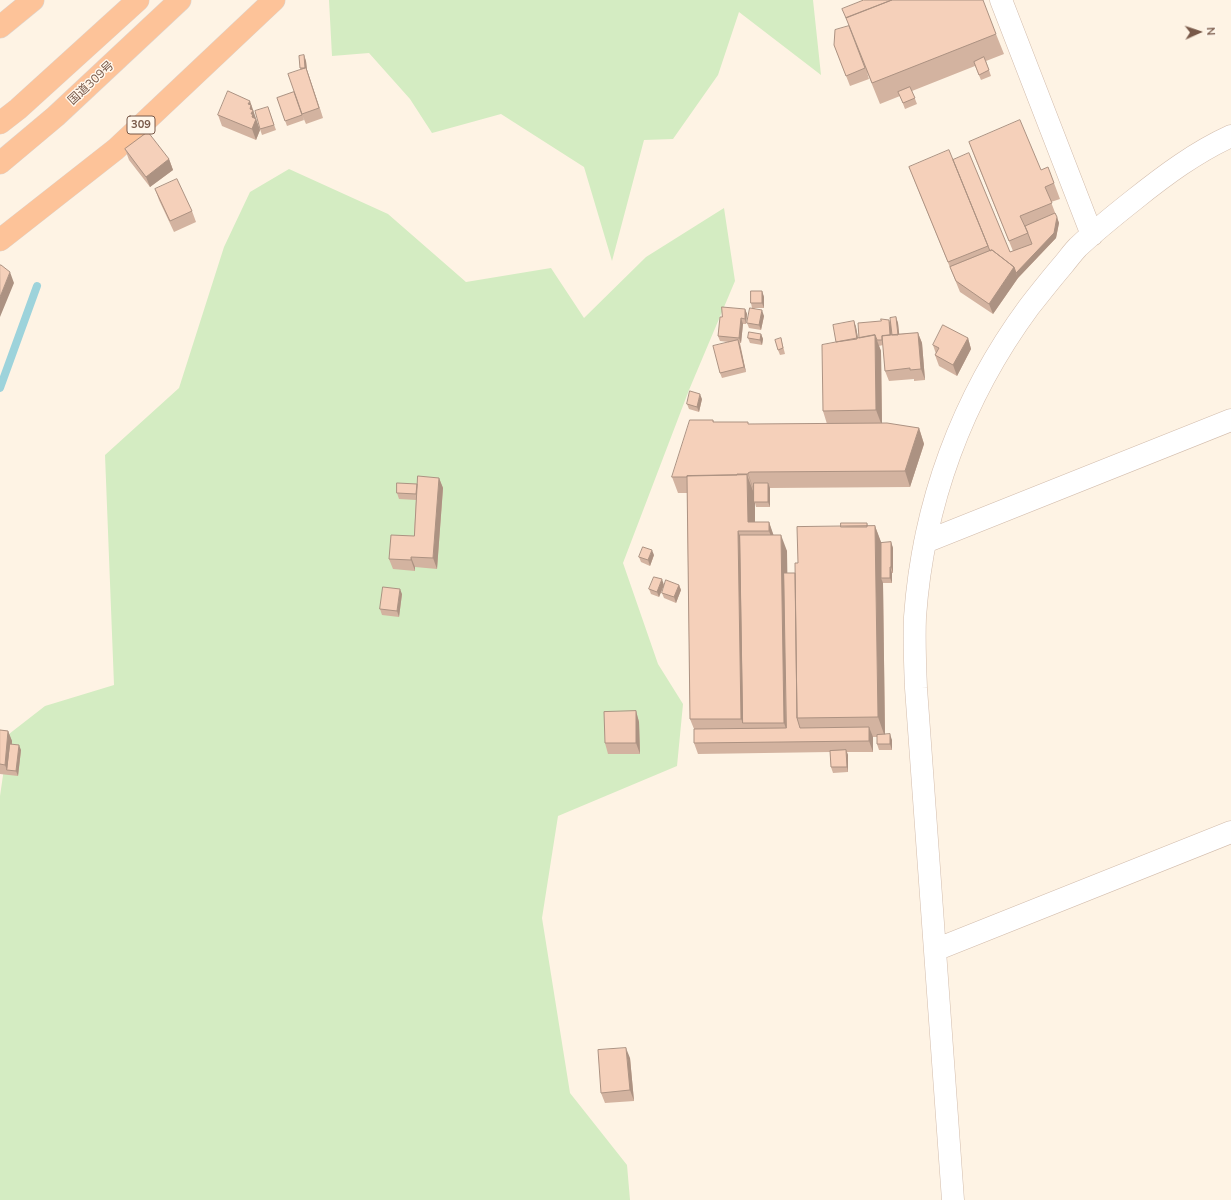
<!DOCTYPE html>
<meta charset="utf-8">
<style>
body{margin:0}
#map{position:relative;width:1231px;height:1200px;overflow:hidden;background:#fef3e4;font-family:Mulish,sans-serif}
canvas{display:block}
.north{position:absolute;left:1179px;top:12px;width:40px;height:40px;-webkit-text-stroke:3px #fff7ec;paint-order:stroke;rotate:87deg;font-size:11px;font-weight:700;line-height:16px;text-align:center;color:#785848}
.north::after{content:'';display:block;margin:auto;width:14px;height:18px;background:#785848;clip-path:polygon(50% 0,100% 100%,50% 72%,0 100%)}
</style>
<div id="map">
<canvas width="1231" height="1200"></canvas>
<div class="north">N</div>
</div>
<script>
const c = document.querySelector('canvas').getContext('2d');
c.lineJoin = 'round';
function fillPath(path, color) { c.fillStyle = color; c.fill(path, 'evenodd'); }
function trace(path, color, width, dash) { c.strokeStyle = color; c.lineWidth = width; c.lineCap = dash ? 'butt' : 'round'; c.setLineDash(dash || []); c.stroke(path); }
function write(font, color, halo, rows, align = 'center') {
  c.font = font + ' Mulish,"Noto Sans JP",sans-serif'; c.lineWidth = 3; c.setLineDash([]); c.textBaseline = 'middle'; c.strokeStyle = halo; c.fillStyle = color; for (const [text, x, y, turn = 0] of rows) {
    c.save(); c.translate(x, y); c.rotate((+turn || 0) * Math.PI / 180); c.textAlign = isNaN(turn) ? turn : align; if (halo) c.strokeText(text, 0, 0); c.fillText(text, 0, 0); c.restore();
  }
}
fillPath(new Path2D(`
 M329,0H813L821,75L739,12L718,75L673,139L644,140L612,261L584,167L501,114L432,133L410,99L369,53L332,56Z
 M289,169L388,214L466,282L551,268L584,318L646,257L724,208L735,281L689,390L623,563L658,664L683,704L677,766L558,816L542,918L570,1093L627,1165L630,1200H0V796L9,734L45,706L114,685L105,455L179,388L224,247L250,192Z`), '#d4ecc2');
trace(new Path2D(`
 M0,388L37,286`), '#9dd3db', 8);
const tertiary = new Path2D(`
 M1001,0L1092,235
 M925,542L1231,420
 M935,950L1231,832
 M953,1200L916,688C915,665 914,641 915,617C923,504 962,398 1029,307C1040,293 1051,279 1063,265C1068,259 1073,252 1078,247C1096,230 1116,214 1135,199C1165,175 1196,152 1231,136`);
const trunk = new Path2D(`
 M0,27L33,0
 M0,123L18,109L138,0
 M0,163L56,116L180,0
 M0,240L116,149L274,0`);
trace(tertiary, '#d2bcac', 23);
trace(trunk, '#dcd4cf', 23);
trace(tertiary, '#fff', 22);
trace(trunk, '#fdc399', 22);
fillPath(new Path2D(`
 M996,34L1004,54L986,61L991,76L981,80L975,66L912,91L917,104L905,109L900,96L880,104L867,72L869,79L850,86L834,45Z
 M304,55L306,61L307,70L323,118L306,124L303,117L304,120L287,126L277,98L294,92L301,70L300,68Z
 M268,107L276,130L262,135L260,129Z
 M254,111L253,112L260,130L256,140L222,126L218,115Z
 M969,142L1054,183L1060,199L1051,202L1059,223L1056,238L1018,278L993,314L960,292L915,182L909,167L953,160L1010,252L1013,251L975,158Z
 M125,149L169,159L173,170L150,187L129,160Z
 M155,189L192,211L196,222L174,232L159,200Z
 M762,291L764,297V308H754L764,316L761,330L749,328L747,323L752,308L751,303Z
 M745,309L747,314L746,324H743L741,343H740L746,372L722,378L720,373L728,342L720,341L718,336L722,317Z
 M896,317L898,323L899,334L918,333L922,343L925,380L914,381V379L889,381L885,371L883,345L879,346L881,351L882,423L919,428L924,444L910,487L770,488V507H756L755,503V522H769L773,535L787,551V573H795L798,563L841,527L867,523L868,526H875L881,543L891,542L893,548V573H892V583H883L885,734L892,740V750H879L877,744V737H873V752H847L848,755V772L833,773L831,767L830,752L698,754L694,743V729L690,719L687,493H678L672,477L713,420L714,422H748V424H827L823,411L836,342L854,321L856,327L858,338L890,322Z
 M761,334L763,339L762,345L750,343L748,338Z
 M781,338L785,354L780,355L778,350Z
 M968,338L971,349L957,376L939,366L935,355L936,354L933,345Z
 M702,399L699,412L689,409L687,404Z
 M439,478L443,488L437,569L415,567V571L393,569L389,559L414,536L416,500L399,499L397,493L417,484Z
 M654,555L650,566L641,562L639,557Z
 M664,585L659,597L651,594L649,589Z
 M679,585L681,590L676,603L664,598L662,593Z
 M402,594L399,617L382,615L380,609Z
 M636,711L639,722L640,754H608L605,743Z
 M0,730L8,731L12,741V745L21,750L18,776L0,774Z
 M630,1058L634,1101L605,1103L601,1093Z`), '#d3b3a0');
fillPath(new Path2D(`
 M304,55L306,61L307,70L323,118L305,68Z
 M250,101L260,130L256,140L252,129V117L248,104Z
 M169,159L173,170L150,187L146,177Z
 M1057,217L1059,223L1056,238L1018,278L1016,273Z
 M1014,267L1018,278L993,314L989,304Z
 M10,272L14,283L0,317V297Z
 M762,291L764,297V308L762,303Z
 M745,309L747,314L746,324L745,319Z
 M762,310L764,316L761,330L759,325Z
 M896,317L898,323L900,341L898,336Z
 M741,318L743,324L741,343L739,338Z
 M889,320L891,325L892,344L890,339Z
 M854,321L856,327L860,349L858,343Z
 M918,333L922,343L925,380L921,369Z
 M761,334L763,339L762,345L760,340Z
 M875,335L881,351L882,426L876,410Z
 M968,338L971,349L957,376L953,365Z
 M738,340L740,345L746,372L744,367Z
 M700,394L702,399L699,412L697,407Z
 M919,428L924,444L910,487L905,471Z
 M748,473L753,488V489L748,474Z
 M747,475L755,496L754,502L755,503V531L748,522Z
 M439,478L443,488L437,569L433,558Z
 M768,483L770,488V507L768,502Z
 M769,522L776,542V551L769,531Z
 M875,526L883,547L881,578L883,583L885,737L878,717Z
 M738,531L746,551L743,723L741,719Z
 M781,535L787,551L790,739L784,723Z
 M891,542L893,548V573L891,567Z
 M652,550L654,555L650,566L648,560Z
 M411,557L415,567V571L411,560Z
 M890,567L892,573V583L890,578Z
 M662,579L664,585L659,597L657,592Z
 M679,585L681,590L676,603L674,597Z
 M400,589L402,594L399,617L397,611Z
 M636,711L639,722L640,754L636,743Z
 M869,727L873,737V752L869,741Z
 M8,731L12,741L10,770H7L5,765Z
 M890,734L892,740V750L890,744Z
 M19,745L21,750L18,776L16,771Z
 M846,750L848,755V772L847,767Z
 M626,1048L630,1058L634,1101L630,1090Z`), '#ac9282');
const building = new Path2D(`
 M864,0H892L846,18L842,9Z
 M892,0H983L996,34L872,83L846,18Z
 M849,26L865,68L846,76L834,45L835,30Z
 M304,55L305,68H300L299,56Z
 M984,57L989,70L979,75L974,62Z
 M306,68L319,108L302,114L288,74Z
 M910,87L915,98L903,103L898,92Z
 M228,91L250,101L248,104L251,105L250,109L253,110L251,114H253L252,117L256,119L252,129L218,115Z
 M294,92L302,115L285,121L277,98Z
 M268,107L274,125L260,129L255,111Z
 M1020,120L1041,170L1048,167L1054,183L1045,187L1052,203L1020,216L1028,233L1009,241L969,142Z
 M148,132L169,159L146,177L125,149Z
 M949,150L988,246L948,262L909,167Z
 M969,153L1010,252L1032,244L1025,226L1055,213L1057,217L1054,233L1016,273L1014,267L992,250L990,251L953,160Z
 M177,179L192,211L170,221L155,189Z
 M992,250L1014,267L989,304L956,281L950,267Z
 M0,265H1L10,272L0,297Z
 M751,291H762V303H751Z
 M722,307L745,309V319L741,318L739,338L718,336L720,317H722Z
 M750,308L762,310L759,325L747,323Z
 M896,317L898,335H892L890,318Z
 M881,319L889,320L890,335L882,336V340H877L875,335L859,338L858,323L881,321Z
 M854,321L857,339L836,342L833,325Z
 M943,325L968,338L953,365L935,355L939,348L933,345Z
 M749,332L761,334L760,340L748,338Z
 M918,333L921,369L910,370V368L885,371L882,336Z
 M875,335L876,410L823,411L822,345Z
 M781,338L783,348L778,350L775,340Z
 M738,340L744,367L720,373L713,346Z
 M690,391L700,394L697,407L687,404Z
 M690,420H713V422H748V424L887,423L919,428L905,471L750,472L748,473V474H737V475L687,476V477H672Z
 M747,475L748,522H769V531H738L741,719H690L687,476Z
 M418,476L439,478L433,558L411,557V560L389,559L391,535L414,536Z
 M397,483L417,484L416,494L397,493Z
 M754,483H768V502H754Z
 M841,523H867V527H841Z
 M875,526L878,717L797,718L795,563H798L797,527Z
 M740,535H781L784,723H743Z
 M891,542V567H890V578H881V543Z
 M643,547L652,550L648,560L639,557Z
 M784,573H795L797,718L800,728L869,727V741L694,743V729L786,728Z
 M654,577L662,579L657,592L649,589Z
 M666,580L679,585L674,597L662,593Z
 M383,587L400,589L397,611L380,609Z
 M636,711V743H605L604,712Z
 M0,730L8,731L5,765L0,764Z
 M890,734V744H877V735Z
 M10,744L19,745L16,771L7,770Z
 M846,750L847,767H831L830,751Z
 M626,1048L630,1090L601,1093L598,1050Z`);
fillPath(building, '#f5d0ba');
trace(building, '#ac9282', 1);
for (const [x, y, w] of [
 [141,125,28]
]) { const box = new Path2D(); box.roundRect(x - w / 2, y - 9, w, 18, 3); c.fillStyle = '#fff7ec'; c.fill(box); trace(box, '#785848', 1); }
write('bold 11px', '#785848', null, [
 ["309",141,125]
]);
write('12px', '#785848', '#fff7ec', [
 ["国道309号",91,83,-43]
]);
</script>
